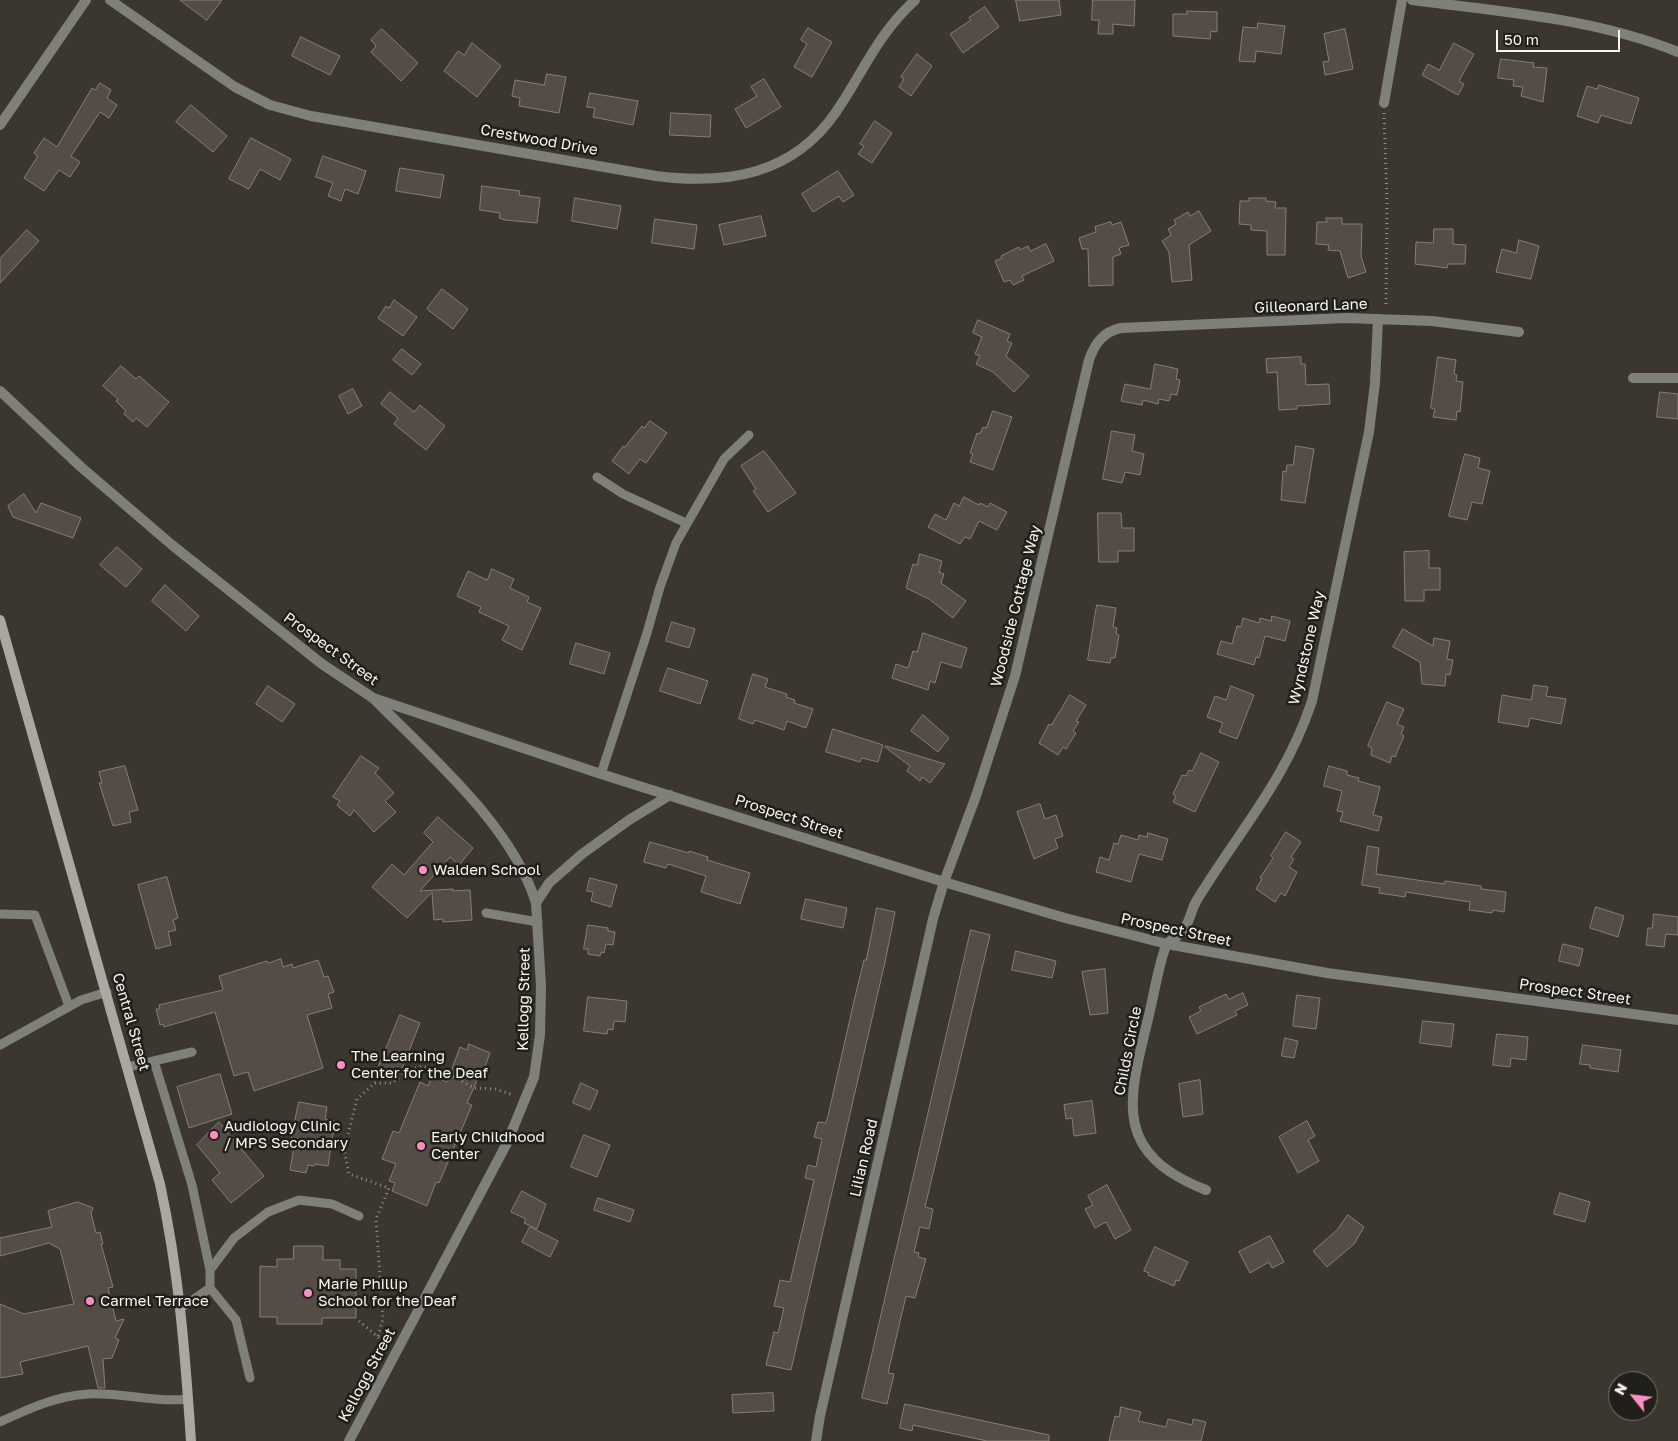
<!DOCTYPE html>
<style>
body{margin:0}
#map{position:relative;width:1678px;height:1441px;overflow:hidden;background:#3b372e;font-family:"Golos Text",sans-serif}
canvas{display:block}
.north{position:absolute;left:1608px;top:1371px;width:50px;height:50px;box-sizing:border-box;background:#211f1a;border:1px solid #77756f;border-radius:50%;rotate:299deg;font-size:14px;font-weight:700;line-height:20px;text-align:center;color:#f7f5ef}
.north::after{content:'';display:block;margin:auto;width:18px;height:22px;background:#fb8fc4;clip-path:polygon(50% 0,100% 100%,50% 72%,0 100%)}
.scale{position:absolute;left:1496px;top:30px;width:124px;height:22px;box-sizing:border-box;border:2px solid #f7f5ef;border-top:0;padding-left:6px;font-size:15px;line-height:18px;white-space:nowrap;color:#f7f5ef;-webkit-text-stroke:4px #211f1a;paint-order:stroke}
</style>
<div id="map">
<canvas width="1678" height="1441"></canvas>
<div class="north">N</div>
<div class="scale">50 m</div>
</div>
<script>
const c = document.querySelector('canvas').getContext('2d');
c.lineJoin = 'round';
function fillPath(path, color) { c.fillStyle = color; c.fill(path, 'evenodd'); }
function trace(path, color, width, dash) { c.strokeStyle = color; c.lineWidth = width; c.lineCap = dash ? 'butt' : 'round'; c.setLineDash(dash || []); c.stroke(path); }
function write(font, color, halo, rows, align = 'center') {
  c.font = font + ' "Golos Text",sans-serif'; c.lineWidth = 5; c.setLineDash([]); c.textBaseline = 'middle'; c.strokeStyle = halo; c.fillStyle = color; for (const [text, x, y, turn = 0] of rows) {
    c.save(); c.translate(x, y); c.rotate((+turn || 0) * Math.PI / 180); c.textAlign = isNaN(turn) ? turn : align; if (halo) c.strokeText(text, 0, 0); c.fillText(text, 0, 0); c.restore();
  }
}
const building = new Path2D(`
 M180,0H222L207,20Z
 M1016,0H1059L1061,15L1020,21Z
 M1093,0H1135L1134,26L1113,24V34H1098L1099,20H1092Z
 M985,7L999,27L963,53L950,34L971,20L969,18Z
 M1187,11L1217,12V32L1211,31L1210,39L1173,36V14H1187Z
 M1258,23L1285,26L1281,54L1256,51L1255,62L1239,61L1243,27L1257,28Z
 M808,28L832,42L812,77L794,67L807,44L801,40Z
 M382,29L418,63L401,81L371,52L376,46L371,40Z
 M1345,29L1353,69L1325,75L1323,62L1329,61L1324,34Z
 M301,37L340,56L330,75L292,56Z
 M472,43L501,66L477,97L444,71L458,51L464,55Z
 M1454,43L1474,54L1459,81L1464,84L1458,95L1422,75L1428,64L1439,70Z
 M917,54L932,66L911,96L899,87L904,79L901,77Z
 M1501,59L1534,63L1533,67L1547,68L1543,102L1521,96L1523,87L1513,86L1514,80L1498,78Z
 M547,74L566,77L559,113L519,106L520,98L512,96L515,80L544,85Z
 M764,79L781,107L746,128L735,109L757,96L751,87Z
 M100,83L111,90L107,98L117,105L109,118L100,112L71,156L80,162L70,177L59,170L44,191L24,178L38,156L34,153L44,138L57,147L92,88L95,90Z
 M1599,85L1639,98L1631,124L1601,115L1598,123L1577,116L1587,86L1597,89Z
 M590,93L638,101L633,125L593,117L595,108L587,107Z
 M191,105L227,136L213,152L176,122Z
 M671,113L711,115L710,137L670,135Z
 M875,121L892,133L872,163L858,154L864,146L860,144Z
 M251,138L291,159L280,180L260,169L249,189L229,179Z
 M323,156L366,171L358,194L345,189L341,201L328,196L333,183L316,177Z
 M400,168L444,175L440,198L396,191Z
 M838,171L854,195L843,202L839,196L813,212L802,194Z
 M482,186L520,191L519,195L540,198L537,223L505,220L499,218L500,213L480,210Z
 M575,198L621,206L617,229L572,221Z
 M1249,198H1266V201L1276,202L1275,208H1286L1285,255H1267V231L1251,230V225L1239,224L1240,201H1249Z
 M1199,211L1211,231L1189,245L1192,280L1172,282L1169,252L1162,241L1171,235L1168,229L1176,224L1174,220L1188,212L1190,216Z
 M761,216L766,236L724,245L719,225Z
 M1326,218H1342V224H1362L1361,256L1366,272L1348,278L1340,251L1328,250L1329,245L1316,244L1317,222H1327Z
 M655,219L697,225L694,249L652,243Z
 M1111,222L1112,225L1121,222L1129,245L1119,248L1121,254L1113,257V285L1089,286L1088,249H1082L1079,238L1096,232L1095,227Z
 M1434,229H1453V244L1466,245L1465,264H1448L1447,268L1415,264L1416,242L1433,243Z
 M27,230L39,241L0,283V259Z
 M1519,240L1539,246L1531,279L1496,272L1502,249L1516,253Z
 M1046,244L1054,261L1022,276L1024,280L1013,285L1010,280L1004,282L995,261L1002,258L1001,256L1019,247L1020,250L1028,246L1030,251Z
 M442,289L468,309L453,329L427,309Z
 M394,300L417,317L403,336L378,318L386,306L389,308Z
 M978,320L1010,334L1007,341L1012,343L1006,356L1029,376L1014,392L993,372L976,364L980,356L975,354L982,337L973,333Z
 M402,349L421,364L412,375L393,360Z
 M1301,357V364H1305L1306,385L1329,384L1330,404L1297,406V409L1279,410L1277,372L1267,373L1266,359Z
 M1438,357L1456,360L1454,374L1457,375L1456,381L1463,382L1460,412L1457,411L1456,420L1433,417L1435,409L1431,408Z
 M1155,364L1178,369L1176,379L1180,380L1177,395L1171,394L1169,401L1159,399L1158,404L1143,400L1142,405L1121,401L1125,384L1150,389Z
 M121,366L136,379L139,376L169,402L147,427L136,418L133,422L124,414L126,411L116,401L118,399L103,386Z
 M353,389L362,406L348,414L339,396Z
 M390,392L414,412L420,405L445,426L426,450L394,424L398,418L381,404Z
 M1660,392L1678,394V419L1657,417Z
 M993,411L1012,417L993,470L970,462L973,454L970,453L977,433L980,434L983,427L986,428Z
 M650,421L667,433L646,463L640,459L629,474L612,461L623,446L625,447L642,426L644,428Z
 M1112,431L1135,435L1132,451L1144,454L1140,475L1125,472L1122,483L1103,479Z
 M1296,446L1314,449L1305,503L1281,500L1283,471L1286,472L1287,465H1293Z
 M764,451L796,493L768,512L753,491L756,489L741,466Z
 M1465,454L1480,458L1478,468L1490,471L1482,504L1472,502L1467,520L1449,516Z
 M24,494L36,513L41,503L81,518L73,538L13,517L8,506Z
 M964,497L979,505L980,503L988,507L990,503L1007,512L997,530L979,521L970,539L965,537L960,544L928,527L935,514L946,520L954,503L959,506Z
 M1098,513H1121L1122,528H1134V551H1118V562H1099Z
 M117,547L142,569L126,587L100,565Z
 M1429,551V568H1440V590H1424V601H1405L1404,552Z
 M920,554L942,561L939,572L944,574L941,583L966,601L953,618L929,599L906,588L913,564L917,565Z
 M492,569L514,579L510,588L529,597L527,602L541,608L522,650L502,640L509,626L479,612L481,607L457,596L468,571L487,580Z
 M165,585L199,616L186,631L152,601Z
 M1097,605L1116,608L1113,627L1117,628L1116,634L1119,635L1115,658H1111L1110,663L1088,660Z
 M1272,616L1290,621L1285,641L1265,636L1259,658L1256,657L1254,665L1217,654L1221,641L1232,644L1237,626L1241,627L1243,618L1259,623L1260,618L1271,621Z
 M672,622L695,629L689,648L666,641Z
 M1403,629L1433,646L1434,638L1450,641L1447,659L1453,660L1450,675L1446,674L1445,686L1422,684L1420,662L1393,647Z
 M923,633L967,648L961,668L941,662L935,683L930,681L928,690L892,678L896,664L908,668L913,651L917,652Z
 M576,643L610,653L604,674L570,664Z
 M668,668L708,681L700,704L660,691Z
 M753,674L768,679L765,687L787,694L786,697L795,700L794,703L813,709L806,728L787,721L784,730L755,720L753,724L739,719Z
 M1534,685L1548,687L1546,696L1566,699L1561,724L1530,718L1528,727L1498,722L1502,695L1531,700Z
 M268,686L295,704L282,722L256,704Z
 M1231,686L1254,695L1237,739L1219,732L1223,723L1207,717L1215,696L1226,700Z
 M1070,695L1086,705L1076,721L1079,722L1073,731L1076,733L1066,749L1063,747L1058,755L1039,743L1049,724L1051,725Z
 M1387,702L1404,709L1397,724L1404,727L1401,734L1404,736L1395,757L1392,756L1390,763L1371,755L1372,748L1368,746Z
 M923,715L949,738L938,752L911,731Z
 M833,729L883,745L878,762L862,758L860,762L826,752Z
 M886,746L945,764L930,783L922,777L920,781L907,771L910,766L885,747Z
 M1201,753L1219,762L1195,812L1173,802L1176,796L1173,794L1182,775L1186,776L1189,770L1192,771Z
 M361,756L379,768L375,773L394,793L385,801L396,812L374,832L354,810L350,816L339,807L337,805L340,801L333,797Z
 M125,766L138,810L129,812L131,822L113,826L99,783H102L99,772Z
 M1329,766L1347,771V775L1359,778L1358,781L1380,787L1373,815L1382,817L1378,831L1340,821L1343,812L1337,811L1342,791L1324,786Z
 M1040,804L1045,819L1056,815L1063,836L1055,839L1058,848L1034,859L1017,812Z
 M438,817L473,848L459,865L450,857L420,891L453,889V891L470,890L472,920L443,922V919L434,920L432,892L407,918L372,887L392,864L404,875L433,842L424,833Z
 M1286,832L1301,842L1291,857L1294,859L1289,867L1297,872L1285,896L1281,893L1275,902L1256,889L1262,879L1260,878L1273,858L1271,856Z
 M1148,833L1168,839L1162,860L1139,854L1131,882L1096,872L1100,857L1109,860L1114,843L1118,844L1121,835L1138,840L1139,835L1147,837Z
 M650,842L689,853V851L708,857L707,860L750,873L740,904L701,892L706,876L668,864L666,868L644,862Z
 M1368,846L1379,848L1376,874L1444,884L1445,881L1481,886V889L1506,892L1504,912L1493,910L1492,913L1469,910L1470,902L1406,892L1405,897L1379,893L1380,888L1362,885Z
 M167,877L178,918L173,920L176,930L168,932L171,945L156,949L138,885Z
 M590,878L617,885L611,907L591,901L593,892L587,891Z
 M806,899L847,908L843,928L801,919Z
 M1596,907L1624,916L1618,937L1590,928Z
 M877,908L895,912L885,962L791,1370L766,1365L774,1332L778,1333L784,1308L774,1306L780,1280L790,1282L814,1180L805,1178L808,1165L816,1167L822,1139L814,1137L818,1122L826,1123L828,1116L854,1001L864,960H866Z
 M1654,914L1678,917V935L1666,934L1664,947L1646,945L1648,928H1652Z
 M588,925L608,928V931L615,932L613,945L606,944L604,953L601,952L600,956L588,954V949H584Z
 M971,930L990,935L925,1207L933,1209L929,1229L920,1227L914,1252L919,1253L918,1257L926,1259L915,1298L906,1296L888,1373L894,1374L887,1404L862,1398Z
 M1563,944L1583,949L1579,966L1559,961Z
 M1016,951L1056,961L1052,978L1012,970Z
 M281,959L283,967L292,964L293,968L318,960L324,977L328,976L334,992L328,994L332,1008L307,1015L323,1068L254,1091L248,1072L234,1076L215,1012L164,1027L163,1024L160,1025L156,1009H160L159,1005L223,990L219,976L267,961L268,963Z
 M1105,969L1108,1013L1090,1015L1082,972Z
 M1243,993L1248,1005L1235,1011L1237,1015L1197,1034L1189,1017L1201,1011L1199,1007L1226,994L1229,999Z
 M1297,995L1320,998L1316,1029L1293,1026Z
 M588,997L627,1001L625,1022L614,1021L613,1030L608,1029L607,1034L584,1031Z
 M400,1015L420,1023L400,1074L379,1066Z
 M1423,1021L1454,1024L1451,1047L1420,1043Z
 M1497,1034L1528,1037L1526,1060L1511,1058L1510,1067L1493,1065Z
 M1285,1038L1298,1041L1294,1058L1282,1056Z
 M469,1044L490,1053L480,1079L478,1078L467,1103L472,1105L439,1183L436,1182L427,1206L392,1191L395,1183L389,1181L396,1164L382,1159L393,1131L399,1133L420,1082L428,1086L432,1076L447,1082L460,1047L467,1050Z
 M1583,1045L1621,1050L1618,1072L1590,1068V1065L1580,1064Z
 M220,1074L232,1114L189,1128L177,1087Z
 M1200,1080L1203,1114L1183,1117L1179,1084Z
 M581,1083L598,1091L590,1110L573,1103Z
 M1092,1101L1096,1133L1074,1136L1072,1118L1066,1119L1064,1105Z
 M299,1102L327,1107L325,1119L335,1121L328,1166L315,1164L314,1166L308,1165L306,1173L290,1170L294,1146H290Z
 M1307,1121L1315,1136L1308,1140L1319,1161L1298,1173L1279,1137Z
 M219,1122L264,1176L231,1203L212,1180L220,1173L197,1145Z
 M584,1135L610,1145L597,1177L571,1167Z
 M1107,1185L1131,1230L1115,1239L1106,1222L1095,1228L1085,1209L1093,1205L1088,1196Z
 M522,1191L546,1204L537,1229L524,1223L526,1219L511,1212Z
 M1560,1193L1590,1202L1585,1222L1554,1214Z
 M598,1198L634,1210L630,1222L594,1210Z
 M78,1202L93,1208L91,1213L96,1233L100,1232L103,1244H101L113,1287L108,1288L116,1321L124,1319L115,1338L119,1340L112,1358L103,1359L105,1388H98L88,1346L20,1362L23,1374L0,1378V1304L24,1314L74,1304L60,1249L49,1243L0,1256V1238L52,1227L48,1211Z
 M1348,1215L1364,1227L1354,1244L1327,1267L1313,1251L1337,1230Z
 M530,1227L558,1241L550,1257L522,1242Z
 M1270,1236L1284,1262L1272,1268L1269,1262L1250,1273L1239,1252Z
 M294,1246H323V1260H340V1269H356V1318H322V1324H277V1317H260V1266L277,1267V1259H293Z
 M1155,1247L1188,1262L1179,1281L1176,1280L1174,1286L1148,1275L1149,1273L1144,1271Z
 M773,1393L774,1411L733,1413L732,1395Z
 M905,1404L1049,1435V1441H987L913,1425L912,1431L900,1428Z
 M1121,1407L1141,1412L1138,1421L1166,1427L1168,1419L1192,1425L1193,1419L1206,1422L1201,1441H1109L1115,1416L1119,1417Z`);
fillPath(building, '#554d45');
trace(building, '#867e75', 1);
trace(new Path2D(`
 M1384,113L1387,203L1386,307
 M359,1321L385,1343
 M378,1336L383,1319L376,1219L389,1188L349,1174L344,1150L357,1099L375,1083H392L407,1071L422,1066L454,1077L474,1088L496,1089L513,1095`), '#928f88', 3, [1, 4]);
trace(new Path2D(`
 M597,477L623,494L686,523
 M601,774L647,633L660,587L676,543L724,459L749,435
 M486,913L538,922
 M0,914L35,915L69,1006
 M0,1045L81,1000L107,992
 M154,1061L192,1185L210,1270V1288L236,1320L250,1378
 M128,1067L192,1052
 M210,1270L234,1238L268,1212L299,1200L332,1204L359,1216
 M181,1308L210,1288
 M0,1422C28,1409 56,1396 88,1394C121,1392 154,1403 188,1399`), '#80807b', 9);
trace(new Path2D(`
 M110,0L235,87L270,105L311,116L656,176C727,185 793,175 836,112C864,71 877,35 915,0
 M1412,0C1502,12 1594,18 1678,52
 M1384,103L1402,0
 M1633,378H1678
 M373,698C430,756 512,825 536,903
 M1206,1190C1112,1153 1128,1101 1148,1019C1153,1000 1159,962 1166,946C1169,939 1179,937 1183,931C1190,922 1191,909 1197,900C1239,831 1286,780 1312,701L1369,432L1375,383L1378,319
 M349,1441L507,1143L534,1077L540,1035L541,986L536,903L549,883L582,854L629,820L670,795
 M816,1441L820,1416L933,919L944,882L976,796L1015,676L1089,360C1095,343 1103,332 1121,328L1346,318L1432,321L1519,332`), '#80807b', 10);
trace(new Path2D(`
 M0,125L86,0
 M0,391L81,467L172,545L322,664L373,698L601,774L944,882L1065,918L1167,944L1327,973L1678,1020`), '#80807b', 10);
trace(new Path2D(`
 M0,620L160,1184C179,1272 185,1352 191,1441`), '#a9a9a1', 10);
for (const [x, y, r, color] of [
 [423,870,5,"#fb8fc4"],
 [341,1065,5,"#fb8fc4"],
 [214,1135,5,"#fb8fc4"],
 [421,1146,5,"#fb8fc4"],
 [308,1293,5,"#fb8fc4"],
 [90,1301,5,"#fb8fc4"]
]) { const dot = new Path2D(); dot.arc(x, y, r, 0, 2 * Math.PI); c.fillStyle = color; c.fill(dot); trace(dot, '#211f1a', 2); }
write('15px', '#f7f5ef', '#211f1a', [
 ["Crestwood Drive",539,140,10],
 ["Gilleonard Lane",1311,306,-2],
 ["Woodside Cottage Way",1016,606,-76],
 ["Wyndstone Way",1307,648,-77],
 ["Prospect Street",331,649,36],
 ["Prospect Street",789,817,18],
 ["Prospect Street",1176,930,12],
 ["Prospect Street",1575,992,8],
 ["Kellogg Street",524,999,-89],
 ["Central Street",131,1022,74],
 ["Childs Circle",1128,1051,-79],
 ["Lilian Road",864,1158,-77],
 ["Kellogg Street",367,1375,-62]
]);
write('15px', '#f7f5ef', '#211f1a', [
 ["Walden School",433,870],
 ["The Learning",351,1056],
 ["Center for the Deaf",351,1073],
 ["Audiology Clinic",224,1126],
 ["/ MPS Secondary",224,1143],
 ["Early Childhood",431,1137],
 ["Center",431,1154],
 ["Marie Phillip",318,1284],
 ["School for the Deaf",318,1301],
 ["Carmel Terrace",100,1301]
], 'left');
</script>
